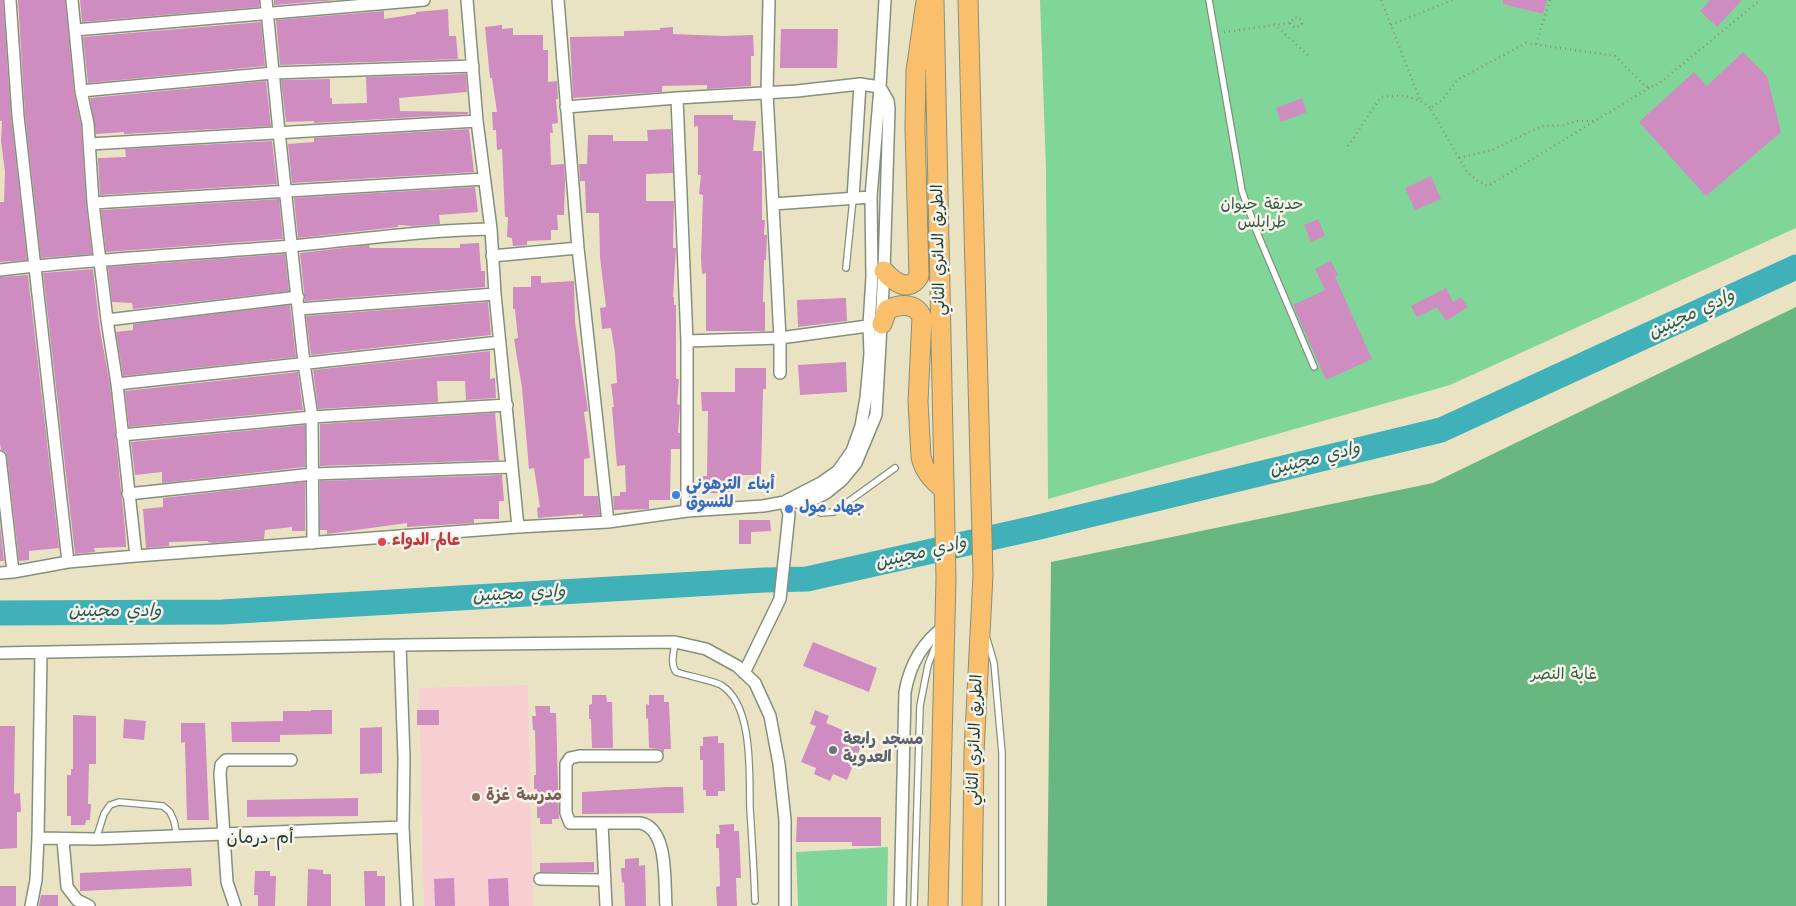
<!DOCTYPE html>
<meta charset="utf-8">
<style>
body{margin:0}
canvas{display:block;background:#e9e3c3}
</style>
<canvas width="1796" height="906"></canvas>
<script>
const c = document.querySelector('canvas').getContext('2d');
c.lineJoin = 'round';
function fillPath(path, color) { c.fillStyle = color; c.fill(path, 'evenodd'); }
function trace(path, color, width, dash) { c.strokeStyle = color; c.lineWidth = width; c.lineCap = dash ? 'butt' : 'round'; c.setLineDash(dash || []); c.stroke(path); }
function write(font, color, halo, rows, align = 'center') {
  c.font = font + ' "Architects Daughter","Playpen Sans Arabic",sans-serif'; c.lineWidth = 5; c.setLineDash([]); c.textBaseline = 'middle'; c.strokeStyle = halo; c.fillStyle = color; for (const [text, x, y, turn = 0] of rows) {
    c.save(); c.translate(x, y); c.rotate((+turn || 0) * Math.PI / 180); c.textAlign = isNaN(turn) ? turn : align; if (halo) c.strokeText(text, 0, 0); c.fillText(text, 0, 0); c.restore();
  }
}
fillPath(new Path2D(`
 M528,685L533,906H424L419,688Z`), '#f7cfd3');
fillPath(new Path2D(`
 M1040,0H1796V228L1450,385L1048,499L1046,170Z
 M888,847L887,906H798L796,852Z`), '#80d699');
fillPath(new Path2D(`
 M1796,307V906H1047L1051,562L1433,483Z`), '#68b781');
trace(new Path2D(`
 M0,613L222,612L764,580L807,579L1035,528L1441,430L1796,267`), '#40b0b9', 25);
fillPath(new Path2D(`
 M0,0H3L11,117L27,260L0,262V202H4L5,172L1,141L2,121H0Z
 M18,0H65L74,92L81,125L86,203L92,254L41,258L25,115Z
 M80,0H259V7L82,22Z
 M274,0H336L274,5Z
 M1503,0H1547L1543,14L1503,4Z
 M1710,0H1742L1717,27L1700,11Z
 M448,9L449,36H456L458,59L280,65L276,20L384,11V19L416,14V12Z
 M261,22L265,66L88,83L83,37Z
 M502,25V29L513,28V35H543V50H548V82L557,81L558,99H556L558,123L552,124L553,133H550L551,165L564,164L565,181L564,215H557L558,230H551V240L527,241V245L513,246L512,238L507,237L508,217H505L502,149L497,150L496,130H493L492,112H497L492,78H490L485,27Z
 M673,27V34L724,36L753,35L754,56H751V86L707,89V85L662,86V92L573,98L570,37L624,36V31L660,30V28Z
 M781,29H838L837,68H780Z
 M1743,52L1767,76L1781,132L1706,196L1639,122L1694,72L1707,86Z
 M466,74L467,92L399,98L400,111L468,112V114L314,123V121L286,122L281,80L330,79V98H332V104L367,103L366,77Z
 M266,81L271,126L124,134V132L96,134L90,98Z
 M1302,98L1307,112L1281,122L1276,108Z
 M694,115H733V120L756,121L753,151H762V220H765L764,235H767L766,260H764L763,302H765V331H706V273L702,274L701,259L703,195L699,194L701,175H698V126L694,127Z
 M469,129L474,172L292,183L288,144L314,142V138Z
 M671,129L673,173L646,174V201H674L673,248H676L673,297H674V305H676V379H679L677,404L680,405L678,433H680V449H671L670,500H649V509L614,510L613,496H620V492H626L625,465L617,466L615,444L612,407H614L611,384L617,383L615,353L611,328L602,329L600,308L606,307L600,257L599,213H586L585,181H580L579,164H587L588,135H613V141H648L647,130Z
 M272,141L277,184L100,195L98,158L126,157L125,149Z
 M1431,176L1441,199L1415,210L1405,188Z
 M475,187L478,212L439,215L440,224L413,226L398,225V227L298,238L294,198Z
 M279,199L283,239L106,252L101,210Z
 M1318,219L1325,236L1311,242L1304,225Z
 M479,243L481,271H485V287L305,301L300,253L369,245L370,248H460V244Z
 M285,254L289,291L133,309L132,303L112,302L108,267Z
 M1331,261L1338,275L1335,277L1372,359L1326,380L1293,305L1325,290L1315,269Z
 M93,269L100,330L110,385L125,528L126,547L94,548L95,552L75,554L43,273Z
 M28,275L59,548L29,551V560L19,561L7,456L6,452L1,450L0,443V277Z
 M531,276H541V283L574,281L575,322L588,411L584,412L590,458L584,459V496H598L600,515L583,516V514L538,518L537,508L540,507L534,468L529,469L522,388L514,339L518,338L515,309H513V287H531Z
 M1446,288L1453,302L1461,297L1468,307L1446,321L1437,307L1417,317L1411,306Z
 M846,298L847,321L798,327L797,300Z
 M488,302L491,335L311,355L306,316Z
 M290,305L296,357L123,376L116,332L133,330V324Z
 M490,351V379L495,378L496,398L466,400L465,381H437L438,402L318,409L313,370Z
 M846,362L847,392L800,395L798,365Z
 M735,368H766V389H763L761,475H734V493H703V476H707L708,411H702L701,392H735Z
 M298,372L303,410L129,427L125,391Z
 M495,413L499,460L320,466V424Z
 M305,425V467L162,483V472L135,475L131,442Z
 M502,475L504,501H499V519H474V523L407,527V523L327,534V530H320V481Z
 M305,482V531H292V527L265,530L264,539L213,543L208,542V541L169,542V546L146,548L143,509L163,507V498Z
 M739,520H770L771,531L751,532V544H739Z
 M0,524L4,561H0Z
 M813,642L877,668L869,692L803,666Z
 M592,695H606L607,702H612L613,748H592L591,719H589V705L592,704Z
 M649,695H664V702H669L671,749H664V753L660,749L649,748L648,718L646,719V704L649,705Z
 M535,706H550V713H556L559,819H552V824H540V818H537V789H534V775H536L535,730H533L532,716H536Z
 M311,710H332V734L280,735V742H232L231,722L283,721V711H311Z
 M417,710H439V725H417Z
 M815,710L829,716L826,723L864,739L847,780L833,774L830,781L814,774L816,768L801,762L816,726L810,724Z
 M73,715L96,716V764H89L88,804H91L90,820H86L85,825H71V816H67V775H71V769H73Z
 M124,719L146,721L144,740L123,738Z
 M181,723H205L209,820H187L185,742L181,743Z
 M0,726H15L14,794L20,793L21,812H17V848L0,849Z
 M382,727V773L360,774V728Z
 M718,736V743H724L725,791H718V796H706V790H703V760H700V746H703V737Z
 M666,787H683L684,813L582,814V792Z
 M358,798V816L247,817V800Z
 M797,817H881V846H852V842H796Z
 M734,824V831H739L741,878H736L737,906H717L716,887L720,886L719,848H716V834H720L719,825Z
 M639,858V866L645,865L646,906H625L624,882L622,883L621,868H625V859Z
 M594,862V872H540V863Z
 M191,868L192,886L80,891V873Z
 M308,869L323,870V874H331V906H307Z
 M255,871H270V876H276L275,906H258V895H254Z
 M364,871H377V876H385V906H365Z
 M454,878L455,906H435L434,879Z
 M508,878L509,906H489L488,879Z
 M0,886H16V906H0Z
 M41,895H58V906H39Z`), '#cf8cc1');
const service = new Path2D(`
 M1209,0L1242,191L1256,230L1314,367
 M846,268L853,199
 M808,502L814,509L821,513L834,512L895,468
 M987,639L994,663L1002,753V906
 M675,642C674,652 670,664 676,672C688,676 711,680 721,685C754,705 749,776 750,809C752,839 754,870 755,901
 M96,839L104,814L110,805L119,802L163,806L170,812L174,821L177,836
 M914,906L920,706L928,665L937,642`);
const minor = new Path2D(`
 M10,0L18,116L68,562
 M72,0L81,91L88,124L93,203L107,320L117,384L136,556
 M266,0L279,132L304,363L312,417L313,543
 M467,0L477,121L491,229L495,294L518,527
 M558,0L578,248L608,522
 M769,0L767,93L780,338V373
 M75,30L424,0
 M81,91L273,73L473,66
 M677,98L687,341V511
 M90,144L477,121
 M853,199L860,84
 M93,203L484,179
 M773,204L871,197
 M492,256L578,248
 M0,270C97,259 194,254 291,246C358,240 424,230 491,229
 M299,309L495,294
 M107,320L298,297
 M687,341L780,338L875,325
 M117,384L500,342
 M122,435L312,417L507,405
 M0,457L13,572
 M128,494L313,474L512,467
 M786,501L821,483L838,471L852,451L861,426L866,398L870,354L869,325L872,277L871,197L880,87L885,0
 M0,573L13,572L68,562L136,556L518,527L608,522L687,511L763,506L785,502H808L826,493L842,480L856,463L876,415L884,271L889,109L888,101L880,87L860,84L797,91L677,98L566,107
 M400,645L404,758L403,827L407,906
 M0,653L400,645L675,642L706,649L737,666L755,683L770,716L779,764L785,820V906
 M41,653L38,838L96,839L403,827
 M744,673L780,599L789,514L785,502
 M657,756H579L570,758L566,764V813L570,823H640C669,828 664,883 666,906
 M602,824L606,906
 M63,840L67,887L77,900L89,906
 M540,879L605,880
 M31,906L36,880L38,838
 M235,906L227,882L220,774L221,765L226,760H291
 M900,906L905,692C910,664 922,643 945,626`);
const trunk = new Path2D(`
 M934,0L946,578L938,906
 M968,0L983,575L974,752L972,906
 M884,271C893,281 909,294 919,276L915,127L916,71L926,1
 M882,324L887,310C900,304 915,302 922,317L918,402L921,457C924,471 933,481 944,489`);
trace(service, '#84907c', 8);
trace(minor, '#84907c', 14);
trace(trunk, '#84907c', 21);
trace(new Path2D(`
 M1381,0L1420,100
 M1274,24L1310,57
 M1391,25L1452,0
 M1224,32L1290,23L1295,17L1300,18L1302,24L1295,28L1290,23
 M1536,44L1550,0
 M1649,88L1488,186L1478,181L1467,172L1430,108L1442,100L1457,80L1526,43L1615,56L1646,87L1656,86L1760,0
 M1348,146L1381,97C1402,95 1413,94 1430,108
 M1459,158L1492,150L1542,126L1563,125L1578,121H1593`), '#84907c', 2.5, [1, 4]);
trace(service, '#fff', 5.5);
trace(minor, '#fff', 11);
trace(trunk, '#f9bf6d', 19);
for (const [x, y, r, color] of [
 [676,495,5,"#3f7fe0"],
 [789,509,5,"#3f7fe0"],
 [382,542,5,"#e0444e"],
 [833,750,5,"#6b7280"],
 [476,797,5,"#8d6e63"]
]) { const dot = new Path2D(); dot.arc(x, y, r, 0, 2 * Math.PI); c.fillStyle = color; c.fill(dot); trace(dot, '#f7f3e8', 2); }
write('16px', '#325c48', '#f7f3e8', [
 ["حديقة حيوان",1262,206],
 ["طرابلس",1262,224],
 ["غابة النصر",1564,676]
]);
write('16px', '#1f3d34', '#f7f3e8', [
 ["الطريق الدائري الثاني",940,250,-91],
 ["الطريق الدائري الثاني",976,740,-88]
]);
write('bold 16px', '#366cbe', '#f7f3e8', [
 ["أبناء الترهوني",686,486],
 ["للتسوق",686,504],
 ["جهاد مول",799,509]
], 'left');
write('bold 16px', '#be3a42', '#f7f3e8', [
 ["عالم الدواء",392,542]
], 'left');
write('bold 16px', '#5b616d', '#f7f3e8', [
 ["مسجد رابعة",843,741],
 ["العدوية",843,759]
], 'left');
write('bold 16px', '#785e54', '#f7f3e8', [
 ["مدرسة غزة",486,797]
], 'left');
write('italic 18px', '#275a55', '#f7f3e8', [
 ["وادي مجينين",1692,315,-25],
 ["وادي مجينين",1315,460,-14],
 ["وادي مجينين",921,554,-13],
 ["وادي مجينين",519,595,-3],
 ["وادي مجينين",115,612]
]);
write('18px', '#1f3d34', '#f7f3e8', [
 ["أم درمان",260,839]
]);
</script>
